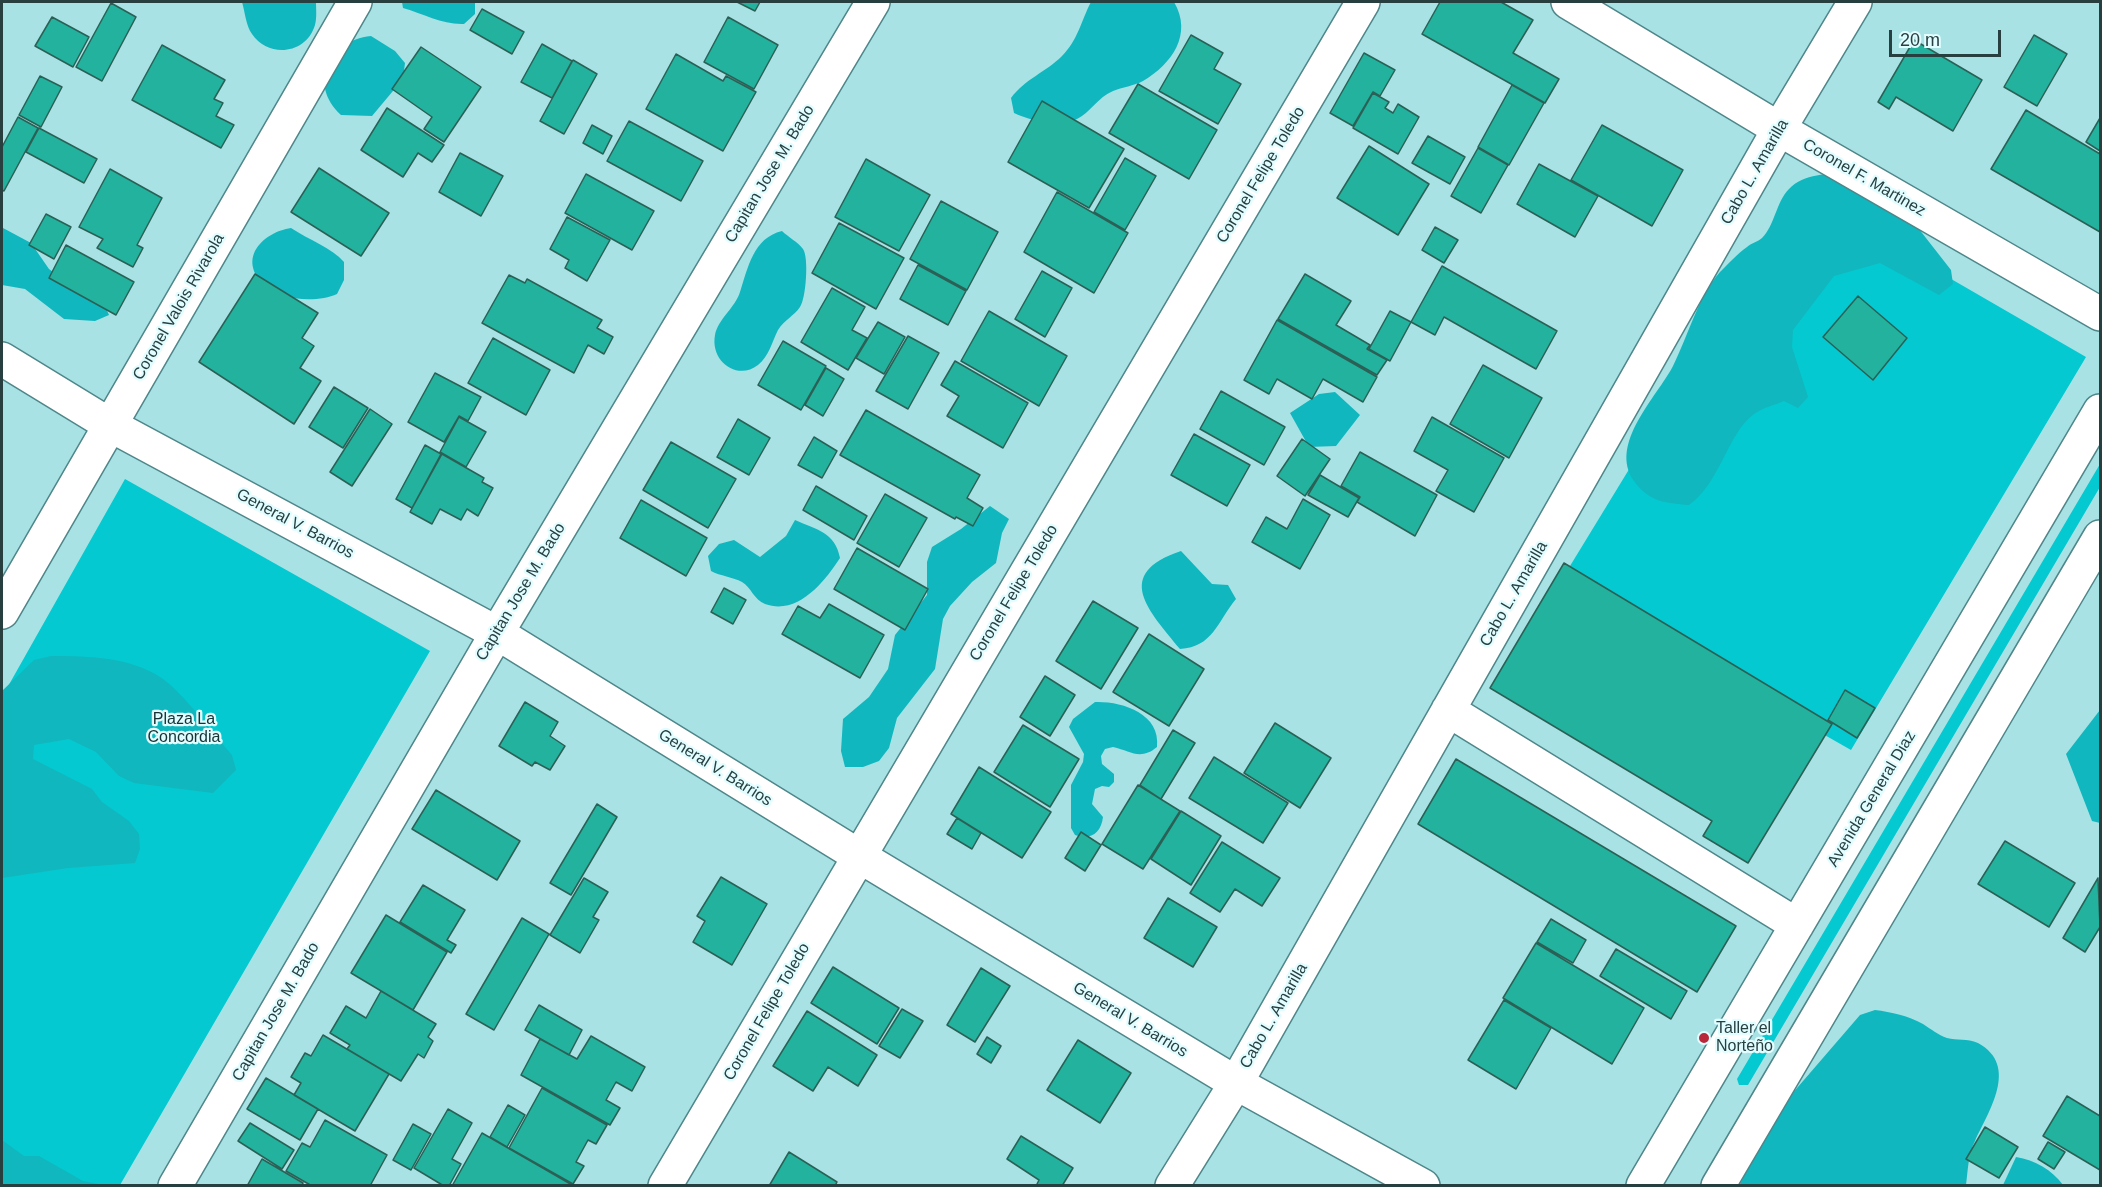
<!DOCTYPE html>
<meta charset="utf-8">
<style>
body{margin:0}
#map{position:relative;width:2102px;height:1187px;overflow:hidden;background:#a8e2e5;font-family:Helvetica,sans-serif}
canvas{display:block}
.frame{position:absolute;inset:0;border:3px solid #283f40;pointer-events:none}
.scale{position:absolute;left:1889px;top:30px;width:112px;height:27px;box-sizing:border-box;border:3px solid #283f40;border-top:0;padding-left:8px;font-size:18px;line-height:21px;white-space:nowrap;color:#283f40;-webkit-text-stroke:4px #e1fdff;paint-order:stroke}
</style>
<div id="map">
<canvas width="2102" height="1187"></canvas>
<div class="frame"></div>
<div class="scale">20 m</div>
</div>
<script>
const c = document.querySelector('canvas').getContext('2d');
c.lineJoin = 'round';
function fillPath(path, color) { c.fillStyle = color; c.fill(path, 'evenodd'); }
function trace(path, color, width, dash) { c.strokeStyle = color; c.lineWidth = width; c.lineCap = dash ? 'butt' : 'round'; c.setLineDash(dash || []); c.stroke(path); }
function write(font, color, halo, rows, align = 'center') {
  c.font = font + ' Helvetica,sans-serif'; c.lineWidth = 4.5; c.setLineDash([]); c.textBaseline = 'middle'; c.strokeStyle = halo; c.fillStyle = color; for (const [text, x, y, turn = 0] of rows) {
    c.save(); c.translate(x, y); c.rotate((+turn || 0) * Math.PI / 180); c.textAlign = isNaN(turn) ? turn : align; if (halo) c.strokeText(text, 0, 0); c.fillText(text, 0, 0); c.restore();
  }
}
fillPath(new Path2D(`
 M1799,191L2086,357L1851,750L1559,584Z
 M2100,464V487L1748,1085H1739L1737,1079Z
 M125,479L430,651L120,1185H68L2,1146V697Z`), '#04c9d0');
fillPath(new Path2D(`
 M239,2H316C316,9 317,18 315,25C306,55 268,58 252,34C246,26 245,12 242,2Z
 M402,2H475V14L464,24C443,25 424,14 403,8Z
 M1091,2H1174C1193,34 1172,64 1143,81C1134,86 1122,87 1113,91C1098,97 1090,113 1077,119C1059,127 1031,121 1014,113L1011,98C1025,79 1046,72 1062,56C1078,40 1081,21 1091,2Z
 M371,36L395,51L405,63L403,79L372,116L341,115C308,84 327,41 371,36Z
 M1849,173L1890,192L1951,270L1953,284L1939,295L1880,263L1834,276L1793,330L1792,347L1808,397L1798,408L1784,401C1775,405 1762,408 1754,414C1727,434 1721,482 1689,505C1665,503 1649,502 1634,481C1608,444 1657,397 1673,366C1688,336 1698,297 1720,272C1728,264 1737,254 1747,247C1751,243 1758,242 1762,238C1775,225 1776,202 1789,189C1804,173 1828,174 1849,173Z
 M2,225L3,228L31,243L49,269L61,278L103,301L109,315L95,321L64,319L25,289L2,285Z
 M291,228C309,240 332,248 344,262V280L337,294C317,303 278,301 262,283C238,257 264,232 291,228Z
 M782,231C788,237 798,242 803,249C809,257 806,299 800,307C794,316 784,320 778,330C772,342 769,356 758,365C738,381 710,362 715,335C718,319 735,308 740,292C748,268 753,238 782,231Z
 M1335,392L1360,415L1336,446L1309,447L1290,413L1319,394Z
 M990,506L1009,519L1002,533L996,563L972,582L950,606L943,619L935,669L897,718L889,748L879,761L863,767H845L841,751L843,719L869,697L888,669L895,635L927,595V562L932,547L961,529Z
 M795,520C817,530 835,532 840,558C825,581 798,616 765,604C754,600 751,587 742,582C733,577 720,576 711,571L708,556L719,544L734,540L760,557L786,536Z
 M1181,551L1212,584L1228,585L1236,599C1217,622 1213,647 1180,649C1149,611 1112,574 1181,551Z
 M51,656C89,656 132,657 163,679C183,693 214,735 232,755L236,770L213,793L134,783L119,776L96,752L69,739L34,745L33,759L92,789L102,802L129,821L139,834L140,849L135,863L68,868L2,878V691L34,660Z
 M1095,702C1121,701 1161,713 1157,747C1140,761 1131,751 1113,747L1105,749L1101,756L1102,764L1114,774V782L1109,787L1102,786L1095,789L1092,804L1103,817C1101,834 1090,840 1075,835L1071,828V785L1083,762L1084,754L1069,727L1073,719Z
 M2100,710V823L2092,821L2066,754Z
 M1875,1010C1891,1012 1909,1016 1923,1024C1931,1029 1938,1035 1947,1038C1957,1041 1967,1038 1978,1043C2020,1066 1988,1112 1975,1141C1968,1154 1968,1171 1966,1185L1739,1186L1771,1123L1791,1095L1860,1015Z
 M2,1140L24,1156H39L83,1181L103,1185H2Z
 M2016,1157C2035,1160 2052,1170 2063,1185H2003Z`), '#11b7be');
const building = new Path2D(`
 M737,2H760L755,11Z
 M1440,2H1501L1533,20L1513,53L1559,79L1545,103L1422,34Z
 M111,3L136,17L102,81L76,67Z
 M482,9L524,32L512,54L470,30Z
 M52,17L89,37L73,67L35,46Z
 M728,17L778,45L754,89L704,62Z
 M1191,35L1223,53L1214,69L1241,84L1218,124L1159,91Z
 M2034,35L2067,54L2037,106L2004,87Z
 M1914,40L1982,80L1953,131L1896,97L1889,109L1878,102Z
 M542,44L572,61L552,98L521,82Z
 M162,45L225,80L214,99L223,103L216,116L234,125L221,148L132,100Z
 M421,47L481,87L444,142L424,129L432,117L392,89Z
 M1364,53L1395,70L1380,96L1373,92L1353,126L1330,113Z
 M676,54L723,81L726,76L756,92L723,151L646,109Z
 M573,60L597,74L564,134L540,121Z
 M40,76L62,87L41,127L19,115Z
 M1138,84L1217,130L1189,179L1109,133Z
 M1512,85L1544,103L1509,165L1478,147Z
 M1373,93L1389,102L1385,108L1393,113L1398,104L1419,117L1398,154L1353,128Z
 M1042,101L1124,149L1089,208L1008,162Z
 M387,108L444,145L432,162L418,153L403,177L361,150Z
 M2026,110L2100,154V232L1991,169Z
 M18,117L38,128L4,191L2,190V147Z
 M2100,118V151L2086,142Z
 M629,121L703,161L681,201L607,161Z
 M592,125L612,136L603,154L583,143Z
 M1602,125L1683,170L1652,226L1571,180Z
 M39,128L97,159L84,183L26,152Z
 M1428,136L1465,157L1450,184L1412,163Z
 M1369,146L1429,184L1398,235L1337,198Z
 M1478,148L1508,165L1481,213L1451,196Z
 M460,153L503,176L481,216L439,192Z
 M1125,158L1156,176L1125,230L1094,212Z
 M866,159L930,195L899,251L835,217Z
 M1539,164L1598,196L1575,237L1517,204Z
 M319,168L389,213L361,256L291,212Z
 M110,169L162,198L137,245L143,248L133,267L97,248L103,239L79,227Z
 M586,174L654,211L632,250L565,213Z
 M1057,192L1128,233L1094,293L1024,252Z
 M941,201L998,232L967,290L910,259Z
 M46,214L71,227L54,259L29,245Z
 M567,217L610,240L587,281L565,268L569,260L550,249Z
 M839,223L904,258L876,309L812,273Z
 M1435,227L1458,240L1444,263L1422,250Z
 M66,245L134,282L116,315L49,278Z
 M918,265L966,291L948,325L900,299Z
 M1442,266L1557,331L1536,369L1444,317L1435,335L1411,322Z
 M1042,271L1072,288L1045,337L1015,319Z
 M255,274L318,313L302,338L314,346L300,368L321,381L294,424L199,362Z
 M1305,274L1351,301L1336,325L1370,345L1367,349L1387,360L1377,375L1278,319Z
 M509,275L525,283L527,279L602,320L597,328L613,337L604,354L588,345L574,373L482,323Z
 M832,288L865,307L852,330L867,338L848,370L801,342Z
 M1858,296L1907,338L1873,380L1823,337Z
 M989,311L1067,356L1039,406L961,361Z
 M1390,311L1411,322L1390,361L1369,349Z
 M1277,320L1377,377L1363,402L1323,379L1312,399L1277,379L1269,394L1244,380Z
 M878,322L905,337L884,374L856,358Z
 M908,336L939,353L908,409L876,391Z
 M493,338L550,370L526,415L468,383Z
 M783,341L826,366L801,410L758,385Z
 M955,361L1028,403L1003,448L947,416L959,396L941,385Z
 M1483,365L1542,398L1509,458L1450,424Z
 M826,368L844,379L823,416L805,405Z
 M435,373L481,397L468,421L459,416L444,442L408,422Z
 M334,387L368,408L343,448L309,427Z
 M1221,391L1285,427L1264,465L1200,429Z
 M370,409L392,424L352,486L330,472Z
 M866,410L980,475L967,498L983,508L973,526L956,517L955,519L840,455Z
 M459,417L486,432L466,467L440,452Z
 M1432,417L1504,458L1474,512L1436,491L1448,470L1414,451Z
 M738,419L770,438L749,475L717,457Z
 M1194,434L1250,465L1227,506L1171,475Z
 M814,437L837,451L822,478L798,465Z
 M1302,439L1330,459L1305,496L1277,476Z
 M671,442L736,479L708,528L643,490Z
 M425,445L441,454L412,508L396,499Z
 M1360,452L1437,495L1415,536L1357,502L1360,497L1341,486Z
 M442,454L484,478L482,482L493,488L478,516L467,509L461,520L440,509L432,524L410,512Z
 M1320,475L1359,498L1348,517L1308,495Z
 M816,486L867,516L854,540L803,510Z
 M885,494L927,518L899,567L857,543Z
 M1303,499L1330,515L1300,569L1252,542L1266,517L1287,529Z
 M641,500L707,538L686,576L620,538Z
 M857,548L928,589L905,630L834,589Z
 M1564,563L1832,724L1748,863L1703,836L1712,821L1490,688Z
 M724,588L746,600L733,624L711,612Z
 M1093,601L1138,628L1101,689L1056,661Z
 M829,604L884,635L860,678L782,634L798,606L820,618Z
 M1149,634L1204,669L1169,726L1113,692Z
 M1045,676L1075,695L1050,736L1020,717Z
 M1845,690L1875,708L1857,738L1828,720Z
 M525,702L558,722L550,736L565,746L550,770L535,762L532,766L499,746Z
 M1275,723L1331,758L1300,808L1244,773Z
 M1023,725L1079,759L1050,807L994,772Z
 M1173,730L1195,743L1161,799L1140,785Z
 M1214,757L1288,803L1263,843L1189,798Z
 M1456,759L1736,926L1697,992L1418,824Z
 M979,767L1051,812L1022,858L951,814Z
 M1138,785L1180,811L1143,869L1102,844Z
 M436,790L520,841L497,880L412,829Z
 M597,804L617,817L571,895L550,883Z
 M1181,811L1221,836L1191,885L1151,859Z
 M957,818L981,833L972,849L947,834Z
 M1081,832L1101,845L1085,871L1065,858Z
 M2005,841L2075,883L2049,927L1978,884Z
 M1222,842L1280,878L1262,906L1235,889L1220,912L1190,893Z
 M721,877L767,904L732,965L693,942L705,921L697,916Z
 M584,878L608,892L593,917L599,920L580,953L550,935Z
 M2098,878L2100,927L2085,952L2063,938Z
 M423,885L465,910L447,940L456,945L451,953L400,922Z
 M1168,898L1217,927L1193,967L1144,938Z
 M386,915L447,952L413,1010L351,973Z
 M522,918L549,934L494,1030L466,1014Z
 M1551,919L1586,940L1573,963L1537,942Z
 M1536,943L1644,1008L1612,1064L1503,998Z
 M1616,949L1687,991L1671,1019L1600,976Z
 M833,967L899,1008L877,1044L811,1003Z
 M981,968L1010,986L975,1042L947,1025Z
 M381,991L436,1024L428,1037L433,1041L424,1058L418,1054L401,1081L347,1049L350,1045L330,1033L346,1006L366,1018Z
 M1504,1000L1551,1028L1516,1089L1468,1060Z
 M539,1005L582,1030L569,1055L525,1030Z
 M902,1009L923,1021L900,1058L879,1046Z
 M807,1011L877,1055L858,1086L828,1067L813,1091L773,1066Z
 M323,1035L389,1074L355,1131L294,1095L301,1083L291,1077L305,1053L311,1056Z
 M591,1036L645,1067L632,1091L616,1082L606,1100L620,1108L610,1125L521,1075L540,1039L577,1059Z
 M987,1037L1001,1046L991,1063L977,1054Z
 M1078,1040L1131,1073L1100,1123L1047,1090Z
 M266,1078L318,1109L300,1140L247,1109Z
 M542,1088L607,1125L596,1144L588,1140L576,1162L584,1166L573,1184L509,1148Z
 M2067,1096L2100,1116V1170L2043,1136Z
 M508,1105L525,1115L507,1147L490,1137Z
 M448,1109L472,1123L452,1159L461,1164L449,1186H444L414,1168Z
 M325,1120L387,1155L370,1186H312L286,1171L302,1143L310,1147Z
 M250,1123L294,1150L282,1169L238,1141Z
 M413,1124L431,1134L411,1170L393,1160Z
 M1985,1127L2018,1147L1999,1178L1966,1159Z
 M482,1133L574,1186H452Z
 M1021,1136L1073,1168L1062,1186H1036L1039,1180L1007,1159Z
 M2048,1142L2065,1152L2054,1169L2038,1159Z
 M789,1152L837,1182L835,1186H769Z
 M262,1159L303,1183L302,1186H247Z`);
fillPath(building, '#22b29d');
trace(building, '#2b6056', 1.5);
const minor = new Path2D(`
 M1568,2L1779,129L2100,314
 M2,359L110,425L497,633L859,856L1236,1083L1423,1186
 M2,612L355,2
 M1448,710L1797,925
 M175,1186L497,633L873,2
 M665,1186L1363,2
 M1172,1186L1236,1083L1779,129L1855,2
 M1643,1186L2100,411
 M1718,1186L2100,537`);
trace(minor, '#4e8689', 36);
trace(minor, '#fff', 33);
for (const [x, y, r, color] of [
 [1704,1038,6,"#b8273a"]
]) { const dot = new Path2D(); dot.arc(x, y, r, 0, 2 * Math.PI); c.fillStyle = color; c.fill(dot); trace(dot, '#e1fdff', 2); }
write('16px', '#283f40', '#e1fdff', [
 ["Cabo L. Amarilla",1755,172,-60],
 ["Capitan Jose M. Bado",770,174,-59],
 ["Coronel Felipe Toledo",1261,175,-59],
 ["Coronel F. Martinez",1864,178,30],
 ["Coronel Valois Rivarola",179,307,-60],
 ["General V. Barrios",295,524,28],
 ["Capitan Jose M. Bado",521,592,-59],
 ["Coronel Felipe Toledo",1014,593,-59],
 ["Cabo L. Amarilla",1514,594,-60],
 ["General V. Barrios",715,768,32],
 ["Avenida General Diaz",1872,799,-59],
 ["Capitan Jose M. Bado",276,1012,-60],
 ["Coronel Felipe Toledo",767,1012,-60],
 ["Cabo L. Amarilla",1274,1016,-60],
 ["General V. Barrios",1130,1020,31]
]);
write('16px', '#153234', '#e1fdff', [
 ["Plaza La",184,720],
 ["Concordia",184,738]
]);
write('16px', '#283f40', '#e1fdff', [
 ["Taller el",1716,1029],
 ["Norteño",1716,1047]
], 'left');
</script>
